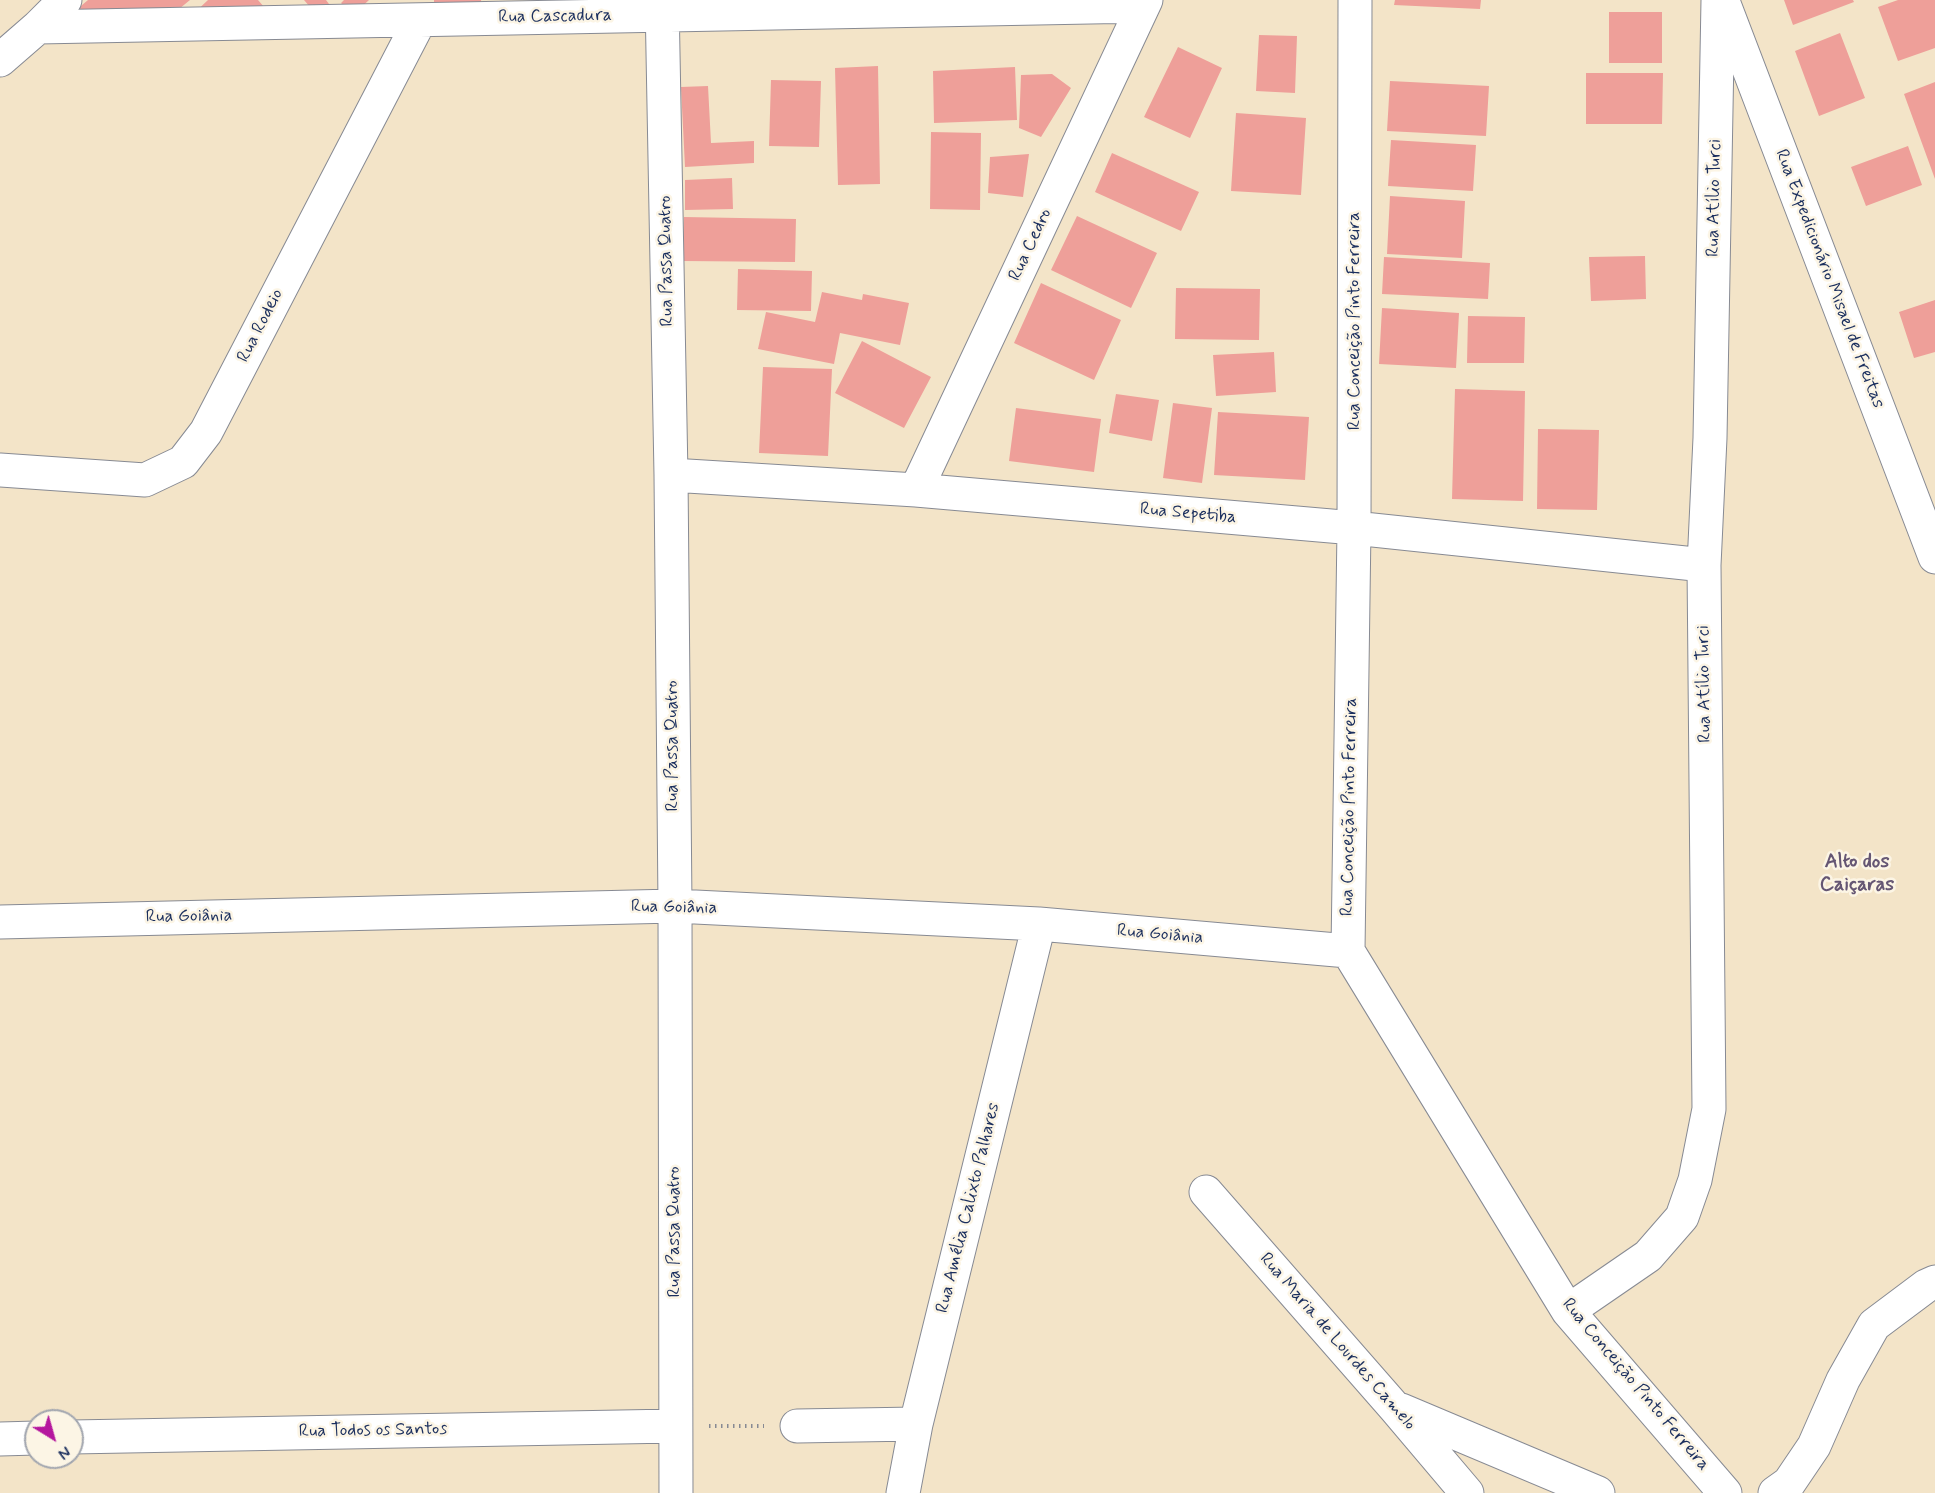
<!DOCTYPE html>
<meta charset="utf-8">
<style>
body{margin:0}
#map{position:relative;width:1935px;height:1493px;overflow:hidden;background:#f3e4c8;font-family:Mynerve,sans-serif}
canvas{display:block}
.north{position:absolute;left:24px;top:1409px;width:60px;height:60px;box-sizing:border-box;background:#fcf5e5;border:2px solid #a2a6af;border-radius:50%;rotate:143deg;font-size:16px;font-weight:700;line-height:24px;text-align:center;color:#1b2f5e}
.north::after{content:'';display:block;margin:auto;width:21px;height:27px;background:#b5179e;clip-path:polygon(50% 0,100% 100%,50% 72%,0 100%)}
</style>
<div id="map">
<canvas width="1935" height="1493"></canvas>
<div class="north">N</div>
</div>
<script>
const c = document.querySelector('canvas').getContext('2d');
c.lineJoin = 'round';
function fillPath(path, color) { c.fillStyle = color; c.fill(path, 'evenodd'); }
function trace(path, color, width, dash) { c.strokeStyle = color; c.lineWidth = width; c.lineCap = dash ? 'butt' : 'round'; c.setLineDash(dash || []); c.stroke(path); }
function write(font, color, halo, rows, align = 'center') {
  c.font = font + ' Mynerve,sans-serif'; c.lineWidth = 5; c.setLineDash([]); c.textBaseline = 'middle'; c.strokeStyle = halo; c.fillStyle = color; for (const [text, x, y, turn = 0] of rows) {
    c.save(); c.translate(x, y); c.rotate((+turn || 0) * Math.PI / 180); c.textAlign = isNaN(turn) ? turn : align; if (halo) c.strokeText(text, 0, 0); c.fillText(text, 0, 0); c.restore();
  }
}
fillPath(new Path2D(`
 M88,0H190L168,18L75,11Z
 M208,0H258L271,15L191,16Z
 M304,0H326L329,4L317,15Z
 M344,0H369L353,15L341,3Z
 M434,0H481L482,7L434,9Z
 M1395,0H1481L1480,9L1394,5Z
 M1784,0H1853L1854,2L1793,25Z
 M1898,0H1935V48L1898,61L1878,7Z
 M1609,12H1662V63H1609Z
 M1840,33L1865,98L1819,116L1795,51Z
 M1259,35L1297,36L1295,93L1256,91Z
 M1178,47L1222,68L1190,138L1144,117Z
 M878,66L880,184L838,185L835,68Z
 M1015,67L1017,120L934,123L933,71Z
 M1586,73H1663L1662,124H1586Z
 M1052,74L1071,88L1041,137L1019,128L1021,75Z
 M771,80L821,81L819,147L769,146Z
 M1390,81L1489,86L1486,136L1387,131Z
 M1935,82V179L1904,94Z
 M708,86L711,143L754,141V163L685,167L681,87Z
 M1236,113L1306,118L1301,195L1231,191Z
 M931,132L981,133L980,210L930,209Z
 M1391,140L1476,145L1473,191L1388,186Z
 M1908,146L1922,185L1866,206L1851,167Z
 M1112,153L1199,192L1181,231L1095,192Z
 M1029,154L1023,197L988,193L990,157Z
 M732,178L733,209L685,210V180Z
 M1390,196L1465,201L1462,258L1387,254Z
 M1077,216L1157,253L1131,308L1051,270Z
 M684,217L796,219L795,262L683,261Z
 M1645,256L1646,299L1591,301L1589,257Z
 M1384,257L1490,263L1488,299L1382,294Z
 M738,269L812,271L811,311L737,310Z
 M1041,283L1121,320L1094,380L1014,343Z
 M1176,288L1260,289L1259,340L1175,339Z
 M822,292L862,300L863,294L909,303L900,345L840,333L834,364L758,349L766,312L815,322Z
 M1935,300V352L1914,358L1899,312Z
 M1382,308L1459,313L1456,368L1379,364Z
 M1468,316L1525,317L1524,363H1467Z
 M862,341L931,377L904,428L835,393Z
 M1274,352L1276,392L1216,396L1213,355Z
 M763,367L832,369L828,456L759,453Z
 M1455,389L1525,391L1523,501L1452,499Z
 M1116,394L1159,400L1152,441L1109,433Z
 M1173,403L1212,408L1202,483L1163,478Z
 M1016,408L1101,419L1094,472L1009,461Z
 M1218,412L1309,417L1305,480L1214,475Z
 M1538,429L1599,430L1597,510L1537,509Z`), '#ee9f99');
const minor = new Path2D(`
 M662,0L671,475L675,906L676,1493
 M1355,0L1354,528L1348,951L1568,1311L1725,1493
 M1724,4L1935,557
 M38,27L1143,6
 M0,60L38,27L65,0
 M0,470L145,480L183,462L206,432L420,20
 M671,475L916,490L1354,528L1704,565
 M916,490L1146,0
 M0,922L675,906L1039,924L1348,951
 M1206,1192L1395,1408L1467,1493
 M1568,1311L1648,1256L1682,1217L1695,1180L1709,1109L1704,565L1710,438L1718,0
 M1401,1410L1598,1493
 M797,1426L916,1424
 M72,1437L675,1426
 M0,1439L36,1438
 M903,1493L916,1424L1039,924
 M1775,1493L1789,1483L1814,1446L1843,1380L1874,1325L1926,1286L1935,1282`);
trace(minor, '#878a93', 35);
trace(new Path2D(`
 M709,1426H764`), '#878a93', 4, [1.5, 4.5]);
trace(minor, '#fff', 33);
write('18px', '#1b2f5e', '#fcf5e5', [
 ["Rua Cascadura",555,17,-1],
 ["Rua Atílio Turci",1715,198,-89],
 ["Rua Cedro",1031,245,-65],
 ["Rua Passa Quatro",667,261,-91],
 ["Rua Expedicionário Misael de Freitas",1829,279,69],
 ["Rua Conceição Pinto Ferreira",1355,321,-90],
 ["Rua Rodeio",261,326,-63],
 ["Rua Sepetiba",1188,514,5],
 ["Rua Atílio Turci",1705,684,-91],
 ["Rua Passa Quatro",673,746,-90],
 ["Rua Conceição Pinto Ferreira",1350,807,-89],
 ["Rua Goiânia",674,908,1],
 ["Rua Goiânia",189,917,-1],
 ["Rua Goiânia",1160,935,5],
 ["Rua Amélia Calixto Palhares",969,1208,-76],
 ["Rua Passa Quatro",675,1232,-90],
 ["Rua Maria de Lourdes Camelo",1337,1342,49],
 ["Rua Conceição Pinto Ferreira",1635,1385,50],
 ["Rua Todos os Santos",373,1431,-1]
]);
write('bold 20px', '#655673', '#fcf5e5', [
 ["Alto dos",1857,863],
 ["Caiçaras",1857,886]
]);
</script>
